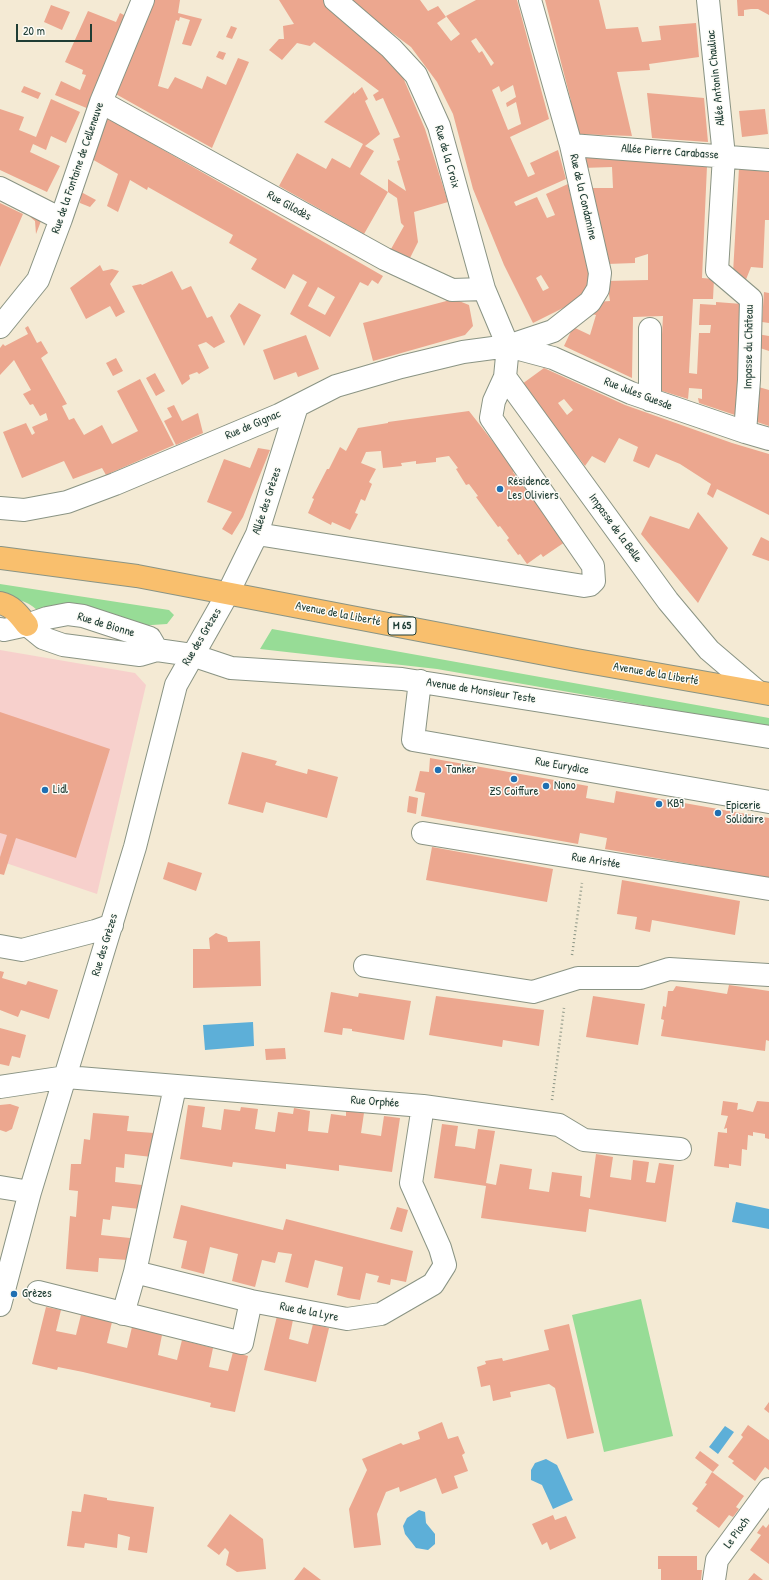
<!DOCTYPE html>
<meta charset="utf-8">
<style>
body{margin:0}
#map{position:relative;width:769px;height:1580px;overflow:hidden;background:#f4ead4;font-family:"Patrick Hand",sans-serif}
canvas{display:block}
.scale{position:absolute;left:16px;top:24px;width:76px;height:18px;box-sizing:border-box;border:2px solid #1f3d34;border-top:0;padding-left:5px;font-size:12px;line-height:14px;white-space:nowrap;color:#1f3d34;-webkit-text-stroke:3px #fdfcf7;paint-order:stroke}
</style>
<div id="map">
<canvas width="769" height="1580"></canvas>
<div class="scale">20 m</div>
</div>
<script>
const c = document.querySelector('canvas').getContext('2d');
c.lineJoin = 'round';
function fillPath(path, color) { c.fillStyle = color; c.fill(path, 'evenodd'); }
function trace(path, color, width, dash) { c.strokeStyle = color; c.lineWidth = width; c.lineCap = dash ? 'butt' : 'round'; c.setLineDash(dash || []); c.stroke(path); }
function write(font, color, halo, rows, align = 'center') {
  c.font = font + ' "Patrick Hand",sans-serif'; c.lineWidth = 3; c.setLineDash([]); c.textBaseline = 'middle'; c.strokeStyle = halo; c.fillStyle = color; for (const [text, x, y, turn = 0] of rows) {
    c.save(); c.translate(x, y); c.rotate((+turn || 0) * Math.PI / 180); c.textAlign = isNaN(turn) ? turn : align; if (halo) c.strokeText(text, 0, 0); c.fillText(text, 0, 0); c.restore();
  }
}
fillPath(new Path2D(`
 M0,650L135,673L146,685L97,894L0,861Z`), '#f7d0cc');
fillPath(new Path2D(`
 M0,584L169,610L174,615L167,624L137,626L37,610C26,600 14,598 0,595Z
 M272,629L769,718V727L437,669L260,649Z
 M641,1299L673,1436L604,1452L572,1315Z`), '#97dc96');
fillPath(new Path2D(`
 M253,1022L254,1046L205,1050L203,1025Z
 M736,1202L769,1209V1229L732,1222Z
 M725,1426L734,1432L718,1454L709,1447Z
 M546,1459L557,1465L573,1500L553,1509L542,1485L531,1480V1470L535,1463Z
 M419,1510L425,1512L426,1523L435,1534V1544L428,1550L416,1548L405,1534L403,1526L407,1518Z`), '#5dafd8');
fillPath(new Path2D(`
 M150,0H180L178,13L202,19L191,46L182,44L190,20L180,17L179,21L176,20L158,86L168,89L175,77L202,89L207,76L226,85L238,58L249,62L212,148L114,93Z
 M279,0H324L326,4L390,57L402,75L425,129L448,202L414,212L418,242L409,260L391,249L404,226L401,223L397,198L388,192V179L406,191L397,161L400,160L393,139L400,137L383,98L376,101L373,95L379,91L314,42L310,46L297,43L282,60L269,50L279,39H284L283,26L294,24Z
 M348,0H420L428,11L438,6L446,17L437,23L451,41L460,34L446,16L476,0H517L549,119L510,137L528,177L535,174L530,163L558,150L566,179L514,202L516,206L537,197L547,218L555,215L546,194L568,184L589,275L587,287L582,295L571,304L533,323L504,265L473,189L453,114L437,82L411,47ZM476,38L494,63L491,66L482,51L479,53L471,41ZM513,85L516,97L506,103L507,107L516,102L521,124L508,130L492,90L499,86L501,92ZM541,275L549,288L543,291L536,278Z
 M545,0H599L606,29L638,27L642,42L661,40L659,26L696,23L699,57L649,64L650,70L617,72L632,136L574,134L565,101H571Z
 M737,0H769V15L758,9H751L744,10V16H738Z
 M51,5L70,12L62,30L44,22Z
 M88,11L116,22L120,13L128,17L89,109L55,95L61,81L80,90L86,75L82,74L83,70L65,62Z
 M231,26L237,28L232,39L226,37Z
 M219,51L226,53L223,60L216,57Z
 M24,86L41,93L38,99L21,92Z
 M362,87L368,99L365,101L380,134L365,146L374,151L360,174L388,192L364,234L279,186L297,153L326,169L332,158L350,168L363,144L324,122L354,92V94Z
 M647,93L704,98L708,142L652,138Z
 M51,99L80,112L66,143L51,136L46,150L33,144L30,152L60,166L47,192L0,170V109L24,117L19,130L36,137Z
 M765,109L768,134L742,137L739,111Z
 M104,116L383,276L378,284L372,280L368,286L360,282L330,337L290,314L307,282L293,274L285,289L251,269L257,259L229,243L233,235L148,187L147,190L130,180L118,212L107,206L118,174L90,158ZM318,287L335,297L325,315L308,306Z
 M580,154L707,166L702,278L714,279L713,299H693L689,373L697,374L699,333H710L711,325H699L700,304L716,305V302L742,304L741,417L699,403L698,398L702,399V389L689,388L688,399L659,390L663,316L633,317L632,378L564,346L573,327L590,335L596,315L587,313L596,302L610,301L607,281L648,280V254L635,258V263L607,264L586,188H613L612,167L582,168Z
 M739,168L769,172V220H765L763,268L751,267L745,282L733,273Z
 M81,192L96,200L90,207L80,203Z
 M0,203L23,214L0,267Z
 M29,216L41,221L36,234L35,221Z
 M100,265L103,271L112,269L119,271L110,284L125,312L116,317L110,306L86,319L70,288Z
 M172,271L182,290L191,286L207,318L212,316L225,342L214,348L206,342L198,345L209,368L199,374L197,372L189,375L190,379L182,385L132,286L141,284L142,285Z
 M764,292L769,293V323L762,322Z
 M454,299L469,305L473,326L465,335L373,361L363,323Z
 M239,303L261,315L244,346L230,316Z
 M28,326L37,343L41,341L48,353L41,358L67,404L62,406L69,420L74,418L84,435L102,425L112,444L138,431L117,391L140,379L174,445L106,475L102,468L73,479L64,461L22,478L3,432L26,423L32,435L35,433L32,427L48,420L46,413L40,416L33,404L30,405L23,394L31,390L14,360L0,375V348L3,344L5,346L28,334L25,328Z
 M757,334L769,336V351L757,347Z
 M306,335L319,369L298,377L296,372L274,380L263,350Z
 M116,358L123,371L113,376L106,363Z
 M544,368L625,405L732,443L769,454V515L717,489L713,498L707,494L711,484L680,464L656,454L649,468L633,461L638,447L619,438L605,463L592,456L585,466L522,384ZM564,399L573,410L567,415L558,403Z
 M155,373L165,391L156,396L146,378Z
 M755,386L769,390V426L754,421Z
 M174,405L182,421L198,413L203,433L176,445L164,421L172,417L167,408Z
 M469,411L515,470L513,472L530,495L532,493L565,542L543,557L541,554L527,564L520,554L518,555L507,540L509,538L500,526L498,527L476,497L478,496L469,484L466,485L456,469L458,468L449,456L436,458V462L416,464V461L401,463L402,466L383,468L381,451L366,452L361,463L376,469L369,482L372,484L365,501L361,499L355,513L358,514L350,530L332,522L331,525L308,513L314,499L312,498L327,469H329L340,447L346,451L358,428L388,423V422Z
 M258,448L270,450L243,517L232,535L222,529L232,512L207,502L224,459L250,468Z
 M698,512L728,548L698,603L641,534L650,516L689,529Z
 M761,537L769,541V561L752,555Z
 M0,712L110,749L76,858L16,838L4,875L0,874V857L7,835L0,833Z
 M242,752L277,761L275,765L307,774L308,769L338,777L327,818L266,802L263,813L228,804Z
 M430,758L588,786L586,798L614,803L616,791L769,818V878L605,849L607,838L580,833L578,844L421,816L425,793L415,791L420,771L429,772Z
 M409,796L418,798L416,814L407,812Z
 M432,847L553,869L547,902L426,880Z
 M168,862L202,873L196,891L163,879Z
 M622,880L740,901L735,935L652,920L650,932L635,929L637,917L617,914Z
 M216,933L227,937L228,942L260,941L261,986L193,988V949H210L209,938Z
 M0,971L4,972L2,978L26,985L28,981L58,990L49,1019L21,1010L18,1017L0,1010Z
 M729,985L769,991V1041L766,1040L765,1051L661,1036L664,1020L661,1019L663,1006L666,1007L668,991H673L676,986L727,994Z
 M331,992L358,997L359,993L411,1001L404,1040L352,1031V1029L343,1028L342,1035L324,1032Z
 M436,996L544,1010L539,1046L503,1040L502,1047L429,1035Z
 M593,996L645,1004L638,1045L586,1037Z
 M0,1028L26,1035L20,1058L12,1056L9,1066L0,1064Z
 M285,1048L286,1059L266,1060L265,1049Z
 M723,1101L738,1103L737,1110L740,1109L753,1112L757,1101L769,1102V1139L765,1138V1134L753,1132V1136L748,1135L747,1150L742,1149L741,1166L729,1164V1168L714,1166L718,1132L727,1133V1128L724,1129L728,1116L721,1115Z
 M10,1104L19,1107L12,1129L6,1132L0,1130V1105Z
 M188,1105L205,1107L202,1127L221,1130L224,1109L240,1111L241,1107L258,1109L255,1129L275,1132L278,1112L293,1114L294,1108L310,1111L308,1131L328,1133L331,1114L346,1116V1111L364,1113L361,1133L381,1136L384,1116L400,1118L392,1172L339,1165V1171L286,1164V1169L233,1162L232,1167L180,1159Z
 M93,1113L129,1116L127,1131L154,1133L152,1157L125,1154L124,1168L116,1167L115,1182L142,1185L140,1209L112,1206L110,1220L103,1219L101,1235L130,1238L128,1260L99,1258L98,1272L66,1269L70,1216L76,1217L78,1191L69,1190L71,1164H81L84,1139L90,1140Z
 M442,1124L458,1126L455,1146L465,1147L475,1149L478,1129L495,1131L486,1183L496,1185L500,1164L532,1169L529,1189L549,1192L552,1172L582,1176L580,1196L590,1198L596,1154L613,1157L610,1177L631,1180L633,1160L649,1162L646,1182L655,1183L659,1163L674,1165L666,1222L589,1209L586,1232L481,1218L486,1186L434,1178Z
 M181,1205L283,1230L286,1219L413,1251L406,1282L391,1279L390,1285L377,1282L379,1276L366,1273L360,1300L348,1298L337,1295L343,1267L315,1260L308,1288L285,1282L292,1254L278,1252L275,1263L262,1260L255,1287L232,1281L238,1254L210,1247L204,1274L181,1268L187,1241L173,1238Z
 M397,1207L408,1210L402,1232L390,1229Z
 M46,1307L61,1310L56,1331L76,1335L81,1315L112,1322L107,1343L127,1348L132,1327L162,1335L158,1355L177,1360L182,1340L213,1348L209,1367L228,1371L233,1352L248,1356L235,1412L210,1407L211,1403L83,1372L58,1367L57,1370L32,1364Z
 M277,1316L293,1320L289,1339L308,1344L313,1324L329,1328L316,1382L264,1370Z
 M569,1324L594,1433L567,1439L555,1388L549,1384L510,1392L511,1397L493,1401L490,1385L481,1387L477,1367L486,1364L485,1361L502,1358L503,1361L549,1350L544,1330Z
 M769,1402V1413L764,1409Z
 M442,1422L448,1439L458,1436L465,1453L462,1455L468,1471L454,1476L458,1488L442,1494L436,1478L400,1492L399,1487L386,1492L377,1514L381,1545L354,1548L349,1509L367,1470L362,1459L401,1443L403,1445L420,1439L418,1432Z
 M748,1425L769,1440V1470L765,1467L755,1481L732,1463L734,1461L728,1457L743,1437L741,1435Z
 M700,1451L719,1465L713,1472L695,1458Z
 M712,1472L744,1496L736,1507L739,1509L733,1517L729,1515L719,1528L696,1511L698,1508L692,1504L707,1484L705,1483Z
 M84,1494L107,1498V1500L154,1507L147,1553L128,1550L130,1537L118,1534L117,1548L85,1543L84,1548L67,1546L72,1511L81,1512Z
 M230,1514L263,1539L266,1569L237,1572L226,1565L229,1552L225,1548L219,1555L207,1546Z
 M553,1515L555,1520L566,1516L576,1538L550,1550L547,1542L542,1545L532,1524Z
 M769,1524V1564L750,1550L761,1535L757,1533L759,1530L763,1525L766,1528Z
 M658,1556H697V1570H702L701,1580H661V1569H658Z
 M304,1567L321,1580H294Z
 M754,1573L763,1580H748Z`), '#eca78f');
const minor = new Path2D(`
 M335,0L391,48L416,75L439,126L484,289L508,346L505,377L668,601L709,650L757,691
 M708,0L724,156L717,270L751,299L749,380L745,432
 M101,102L385,259L452,290L484,289
 M571,145L769,160
 M0,188L61,219
 M0,327L38,280L61,219L101,102L143,0
 M650,329V400
 M508,346L553,358L631,393L745,432L769,439
 M0,508L24,510L67,502L115,484L279,415L336,386L401,367L463,352L508,346L553,331L590,302L598,289L600,273L571,145L530,0
 M257,534L584,586L590,585L594,581L593,566L491,418L494,401L505,377
 M27,625L43,638L63,645L140,655L157,650L192,655L231,668L402,679L769,737
 M0,629L4,630L27,625L47,618L68,614L83,616L150,638L157,650
 M420,681L413,740L769,802
 M423,833L769,889
 M0,946L22,950L95,931L112,925
 M365,966L533,992L578,978H640L669,969L769,975
 M0,1087L66,1077L423,1106L559,1125L584,1140L680,1149
 M175,1087L135,1272L251,1301L347,1319L381,1314L433,1284L445,1265L440,1248L411,1183L423,1106
 M0,1187L30,1192
 M38,1292L242,1343L251,1301
 M0,1305L30,1192L135,847L176,685L228,593L257,534L297,406
 M123,1314L135,1272
 M714,1580L717,1560L769,1489`);
const major = new Path2D(`
 M0,558L137,576L576,660L769,694
 M0,603C13,606 19,615 27,625`);
trace(minor, '#8a9484', 24);
trace(major, '#8a9484', 24);
trace(new Path2D(`
 M572,955L582,883
 M552,1100L564,1008`), '#8a9484', 2.5, [1, 3]);
trace(minor, '#fff', 22);
trace(major, '#f9bf6d', 22);
for (const [x, y, r, color] of [
 [500,489,4,"#1f6fb2"],
 [438,770,4,"#1f6fb2"],
 [514,779,4,"#1f6fb2"],
 [546,786,4,"#1f6fb2"],
 [45,790,4,"#1f6fb2"],
 [659,804,4,"#1f6fb2"],
 [718,813,4,"#1f6fb2"],
 [14,1294,4,"#1f6fb2"]
]) { const dot = new Path2D(); dot.arc(x, y, r, 0, 2 * Math.PI); c.fillStyle = color; c.fill(dot); trace(dot, '#fdfcf7', 1.5); }
for (const [x, y, w] of [
 [402,626,28]
]) { const box = new Path2D(); box.roundRect(x - w / 2, y - 9, w, 18, 3); c.fillStyle = '#fdfcf7'; c.fill(box); trace(box, '#1f3d34', 1); }
write('bold 11px', '#1f3d34', null, [
 ["M 65",402,626]
]);
write('12px', '#1f3d34', '#fdfcf7', [
 ["Allée Antonin Chauliac",716,78,-96],
 ["Allée Pierre Carabasse",670,152,4],
 ["Rue de la Croix",447,157,74],
 ["Rue de la Fontaine de Celleneuve",78,168,-71],
 ["Rue de la Condamine",583,197,77],
 ["Rue Gilodès",289,206,29],
 ["Impasse du Château",749,347,-89],
 ["Rue Jules Guesde",638,394,21],
 ["Rue de Gignac",253,425,-23],
 ["Allée des Grèzes",267,501,-72],
 ["Impasse de la Belle",615,528,54],
 ["Avenue de la Liberté",338,614,11],
 ["Rue de Bionne",106,625,17],
 ["Rue des Grèzes",202,637,-59],
 ["Avenue de la Liberté",656,674,10],
 ["Avenue de Monsieur Teste",481,691,9],
 ["Rue Eurydice",562,766,10],
 ["Rue Aristée",596,861,9],
 ["Rue des Grèzes",105,945,-73],
 ["Rue Orphée",375,1102,4],
 ["Rue de la Lyre",309,1312,11],
 ["Le Pioch",737,1533,-54]
]);
write('12px', '#1f3d34', '#fdfcf7', [
 ["Résidence",508,482],
 ["Les Oliviers",508,496],
 ["Tanker",446,770],
 ["Nono",554,786],
 ["Lidl",53,790],
 ["ZS Coiffure",514,792,"center"],
 ["KB9",667,804],
 ["Epicerie",726,806],
 ["Solidaire",726,820],
 ["Grèzes",22,1294]
], 'left');
</script>
